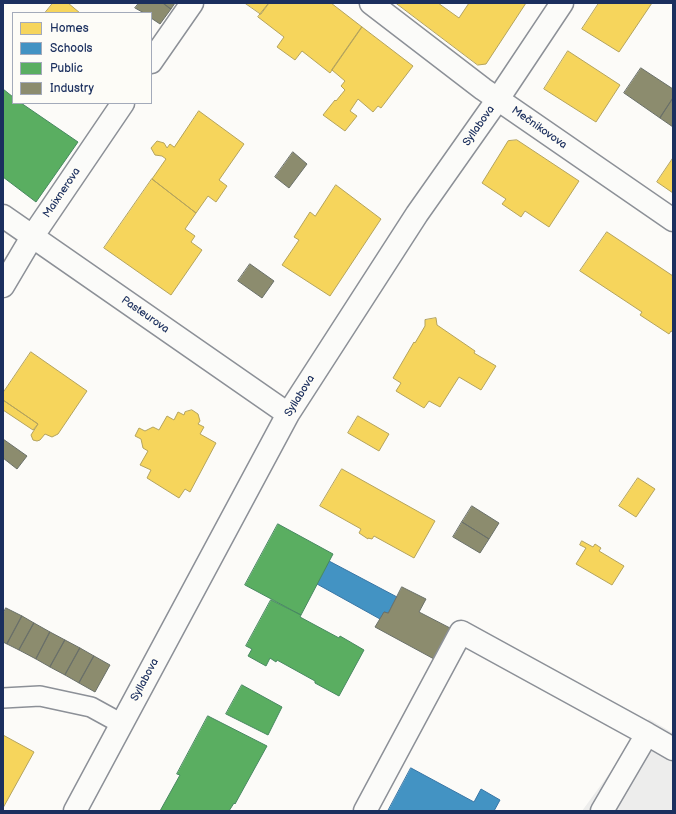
<!DOCTYPE html>
<meta charset="utf-8">
<style>
body{margin:0}
#map{position:relative;width:676px;height:814px;overflow:hidden;background:#fcfbf8;font-family:"Balsamiq Sans",sans-serif}
canvas{display:block}
.frame{position:absolute;inset:0;border:4px solid #1b2f5e;pointer-events:none}
.legend{position:absolute;left:12px;top:12px;width:140px;height:92px;box-sizing:border-box;background:#fdfcf7;border:1px solid #a3aaba;margin:0;padding:5px 7px;list-style:none;font-size:12px;color:#1b2f5e}
.legend li{display:flex;align-items:center;gap:8px;height:20px}
.legend b{width:20px;border:1px solid #a3aaba}
</style>
<div id="map">
<canvas width="676" height="814"></canvas>
<div class="frame"></div>
<ul class="legend">
<li><b style="height:11px;background:#f6d55c"></b>Homes</li>
<li><b style="height:11px;background:#4393c3"></b>Schools</li>
<li><b style="height:11px;background:#5aae61"></b>Public</li>
<li><b style="height:11px;background:#8c8c6e"></b>Industry</li>
</ul>
</div>
<script>
const c = document.querySelector('canvas').getContext('2d');
c.lineJoin = 'round';
function fillPath(path, color) { c.fillStyle = color; c.fill(path, 'evenodd'); }
function trace(path, color, width, dash) { c.strokeStyle = color; c.lineWidth = width; c.lineCap = dash ? 'butt' : 'round'; c.setLineDash(dash || []); c.stroke(path); }
function write(font, color, halo, rows, align = 'center') {
  c.font = font + ' "Balsamiq Sans",sans-serif'; c.lineWidth = 4; c.setLineDash([]); c.textBaseline = 'middle'; c.strokeStyle = halo; c.fillStyle = color; for (const [text, x, y, turn = 0] of rows) {
    c.save(); c.translate(x, y); c.rotate((+turn || 0) * Math.PI / 180); c.textAlign = isNaN(turn) ? turn : align; if (halo) c.strokeText(text, 0, 0); c.fillText(text, 0, 0); c.restore();
  }
}
fillPath(new Path2D(`
 M649,719L673,733V811H582Z`), '#ededec');
const homes = new Path2D(`
 M53,3H68L80,13H45Z
 M245,3H269L261,14Z
 M269,3H331L362,27L330,73L302,51L295,60L277,47L284,37L258,17Z
 M396,3H438L459,18L469,3H526L486,64L478,65Z
 M599,3H652L619,52L582,29Z
 M362,27L413,66L381,108L378,106L373,112L358,99L350,111L357,116L345,131L323,115L335,100L336,101L345,90L341,86L345,81L332,70Z
 M568,51L620,85L596,122L544,89Z
 M199,111L244,144L219,180L227,186L216,202L208,196L196,213L152,179L166,159L162,156L155,155L151,148L157,141L164,143L167,148L170,144L174,147Z
 M517,140L579,181L549,227L525,211L521,217L502,204L506,199L482,183L508,141Z
 M673,158V193L657,182Z
 M152,179L196,213L185,229L195,236L191,242L202,250L171,295L104,248Z
 M336,185L381,219L330,296L282,265L299,240L294,237L310,212L315,216Z
 M607,232L673,276V332L671,331L669,334L640,315L642,312L580,271Z
 M436,318L437,325L475,351L474,353L496,366L481,390L459,377L440,407L429,401L424,408L396,391L401,383L393,378L414,342L415,343L425,326V320Z
 M31,352L87,391L58,434L52,437L45,434L40,440L37,441L33,440L31,435L38,424L3,400V393Z
 M3,400L38,424L33,430L3,410Z
 M192,410L198,414L200,421L198,424L204,427L200,434L216,443L190,492L185,489L179,498L147,478L151,470L140,465L148,451L143,448L141,439L135,436L139,428L145,431L153,427L159,430L167,416L174,420L178,412L184,415L185,412Z
 M358,416L389,434L379,451L348,433Z
 M342,469L435,521L414,558L374,536L372,539L368,538V539L359,533L361,529L320,506Z
 M638,478L655,489L636,517L619,506Z
 M582,541L593,547L595,544L601,548L599,551L624,566L612,585L576,564L586,548L580,545Z
 M3,735L34,752L3,808Z`);
fillPath(homes, '#f6d55c');
trace(homes, '#b4a35d', 1);
const schools = new Path2D(`
 M329,561L397,597L388,613L384,612L380,619L317,584Z
 M411,768L474,802L481,789L500,800L494,811H388Z`);
fillPath(schools, '#4393c3');
trace(schools, '#3775a5', 1);
const public = new Path2D(`
 M3,89L13,97V103H21L78,142L36,202L3,177Z
 M278,524L333,554L301,615L245,585Z
 M271,600L301,615L300,617L339,638L340,636L364,650L339,696L315,683V681L277,660L276,662L270,658L266,666L248,656L252,649L246,646Z
 M242,685L282,707L268,735L226,714Z
 M208,716L267,746L235,804L234,803L229,811H160L180,775L177,774Z`);
fillPath(public, '#5aae61');
trace(public, '#478860', 1);
const industry = new Path2D(`
 M139,3H163L171,9L160,24L151,18V13H144L135,8Z
 M163,3H175L171,9Z
 M641,68L673,89V98L660,118L624,93Z
 M673,98V127L660,118Z
 M293,152L307,164L289,188L275,177Z
 M250,264L274,281L262,298L238,281Z
 M3,439L27,456L17,469L3,458Z
 M472,506L499,523L489,539L462,522Z
 M462,522L489,539L480,553L453,537Z
 M402,587L426,599L419,612L450,628L434,659L375,627L384,612L388,613Z
 M6,608L22,616L7,644L3,642V614Z
 M22,616L34,623L19,650L7,644Z
 M34,623L50,632L36,659L19,650Z
 M50,632L65,640L50,667L36,659Z
 M65,640L80,648L65,675L50,667Z
 M80,648L94,656L79,683L65,675Z
 M94,656L110,665L95,692L79,683Z`);
fillPath(industry, '#8c8c6e');
trace(industry, '#6a7069', 1);
const lane = new Path2D(`
 M3,698L40,696L91,707L122,724`);
const street = new Path2D(`
 M371,3L483,89L673,220
 M151,62L192,3
 M3,216L288,414
 M3,286L32,237L123,103
 M75,811L288,414L417,214L498,99L562,3
 M365,811L461,632L647,734
 M602,811L647,734L673,749`);
trace(lane, '#8c9097', 22);
trace(street, '#8c9097', 25);
trace(lane, '#fbfbf9', 19);
trace(street, '#fbfbf9', 22);
write('11px', '#1b2f5e', '#fdfcf7', [
 ["Syllabova",479,126,-55],
 ["Mečnikovova",539,128,35],
 ["Maixnerova",62,193,-56],
 ["Pasteurova",145,315,35],
 ["Syllabova",300,396,-58],
 ["Syllabova",145,680,-62]
]);
</script>
